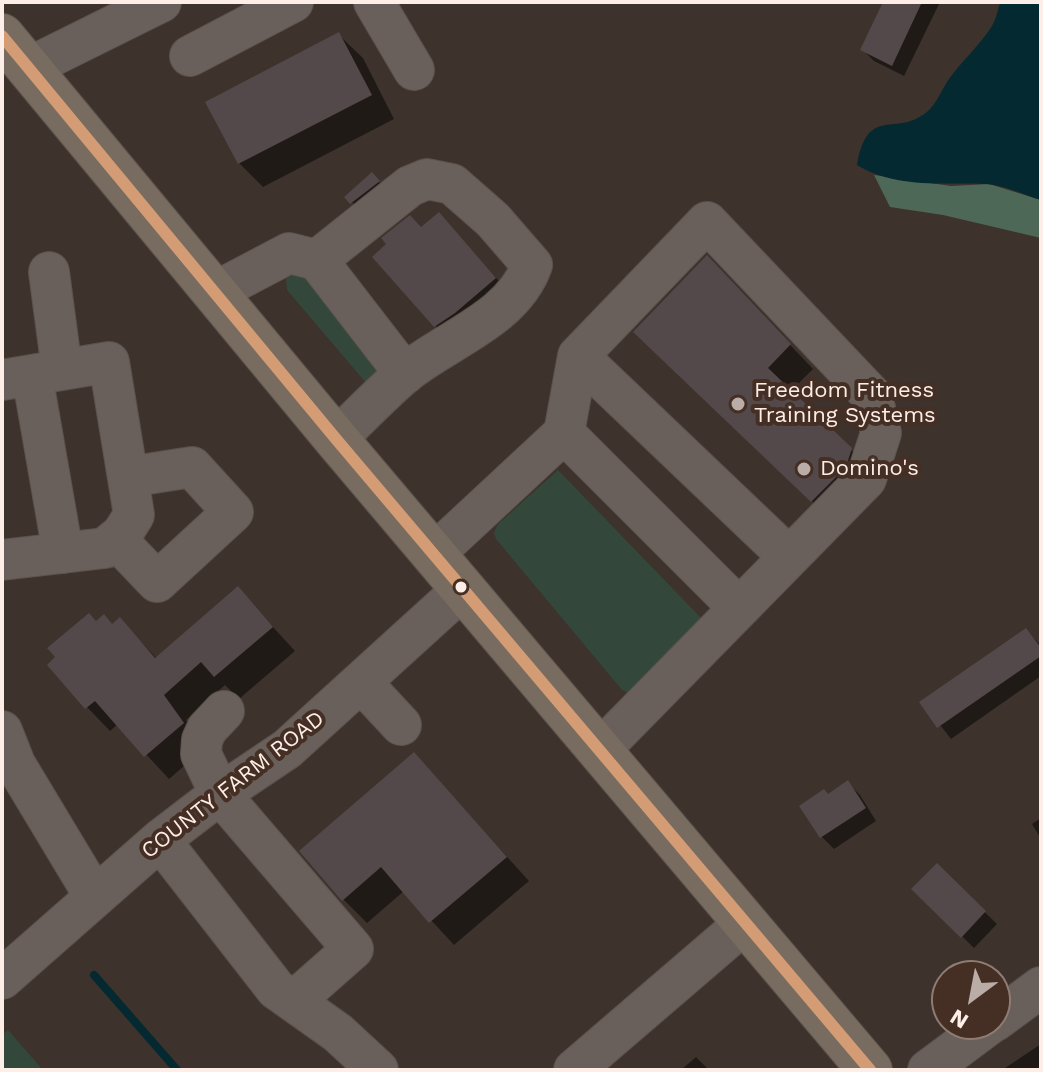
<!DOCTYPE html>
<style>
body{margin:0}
#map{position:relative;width:1043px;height:1072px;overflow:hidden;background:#3d322c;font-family:"Work Sans",sans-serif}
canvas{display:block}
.frame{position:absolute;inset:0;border:4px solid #fdeee7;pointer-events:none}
.north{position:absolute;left:931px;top:960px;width:80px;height:80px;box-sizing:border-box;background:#452f24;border:2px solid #8f7b72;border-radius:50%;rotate:212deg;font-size:22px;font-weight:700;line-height:32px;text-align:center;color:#fdeee7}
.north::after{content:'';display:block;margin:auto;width:28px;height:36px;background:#baaca6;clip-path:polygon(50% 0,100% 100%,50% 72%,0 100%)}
</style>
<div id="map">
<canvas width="1043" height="1072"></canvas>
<div class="frame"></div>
<div class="north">N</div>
</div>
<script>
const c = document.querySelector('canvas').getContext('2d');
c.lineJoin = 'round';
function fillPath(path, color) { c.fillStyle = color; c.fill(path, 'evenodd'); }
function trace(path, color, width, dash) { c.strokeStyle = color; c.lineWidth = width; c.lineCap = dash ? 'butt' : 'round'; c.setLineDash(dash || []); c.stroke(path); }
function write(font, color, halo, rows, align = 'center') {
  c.font = font + ' "Work Sans",sans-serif'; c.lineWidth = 8; c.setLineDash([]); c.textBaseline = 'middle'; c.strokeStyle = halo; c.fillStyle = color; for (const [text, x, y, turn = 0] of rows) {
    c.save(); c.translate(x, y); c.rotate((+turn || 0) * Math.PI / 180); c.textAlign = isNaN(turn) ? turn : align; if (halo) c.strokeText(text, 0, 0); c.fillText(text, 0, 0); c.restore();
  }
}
fillPath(new Path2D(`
 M302,268L382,369L367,384L287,290L286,279Z
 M558,470L706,623L629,693L622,690L496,539L494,533L498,524Z
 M8,1030L43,1070H2V1035Z`), '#33483b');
fillPath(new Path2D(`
 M874,175L951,186L989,184L1041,200V238L943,215L890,207Z`), '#4e6857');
fillPath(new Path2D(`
 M1000,2H1041V200C1024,195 1004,185 986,184C942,182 897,189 857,165C868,103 896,139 928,111C937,103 942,89 949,79C962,61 980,45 992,26C996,19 998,10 1000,2Z`), '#052930');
fillPath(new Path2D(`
 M885,2H940L904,76L874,61L862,49Z
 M339,35L363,58L394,119L263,187L239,163Z
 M372,175L396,199L376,226L347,197Z
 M439,215L518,302L459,349L435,325L422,229Z
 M730,282L813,369L790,392L875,473L836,524L659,356Z
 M238,589L295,651L239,699L225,685L186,720L206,747L169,779L118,724L110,731L87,707L96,624L112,626L120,619L157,659Z
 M1026,630L1041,646V676L951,739L922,702Z
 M414,754L529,881L454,945L404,891L367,923L343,899Z
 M848,783L860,795L876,821L834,849L822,837L802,806L828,796Z
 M1041,818V839L1032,824Z
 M937,866L997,924L974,948L914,889Z
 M1041,1044V1070H1002Z
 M696,1057L709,1070H681Z`), '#0007');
trace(new Path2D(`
 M94,975L177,1070`), '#052930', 8);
fillPath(new Path2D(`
 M883,2H922L892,66L860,50Z
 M339,32L372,95L238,164L205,102Z
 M372,172L380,181L350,204L344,197Z
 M439,212L496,278L455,313L434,327L372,257L386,244L381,238L410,215L421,227Z
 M707,255L791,344L768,368L852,448L846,467L811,502L633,332Z
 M238,586L273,627L214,677L201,662L164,695L184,723L144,757L95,701L85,709L47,665L55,657L47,648L89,613L96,621L104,614L112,624L120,617L155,658Z
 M1026,628L1041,648V656L937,728L919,702Z
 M414,752L507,857L429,923L381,867L342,901L299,851Z
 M848,780L866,808L820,838L799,806L824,789L828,794Z
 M937,863L986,911L961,938L911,889Z`), '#54494a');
const minor = new Path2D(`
 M374,2L414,70
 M190,56L293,2
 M28,68L161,2
 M317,260L410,186L427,179L452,184L493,220L532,265C512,320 445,340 403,375C380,395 358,418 336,439
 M49,272L62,370
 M213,293L289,253L317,260L405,374
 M578,356L789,557
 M32,375L63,553
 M2,380L109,362L134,515L122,534L105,548L2,560
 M564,433L739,608
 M116,539L157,582L233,512L192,467L128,477
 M434,554L564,433L578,356L707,222L872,396L881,433L866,479L599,751
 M361,682L401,725
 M224,711L207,729L202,740L201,754L220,794L353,949L294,1001
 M2,731L15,764L95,897
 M160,840L276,989L338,1033L378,1070
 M2,979L160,840L220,794L287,749L463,589
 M995,1021L1041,987
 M574,1070L745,923
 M928,1070L990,1024`);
const highway = new Path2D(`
 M2,36L336,439L870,1070`);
trace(minor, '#5c514c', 42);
trace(highway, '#5c514c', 46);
trace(minor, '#69605b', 40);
trace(highway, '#786b5f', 44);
trace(new Path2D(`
 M2,36L336,439L870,1070`), '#d39c74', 12);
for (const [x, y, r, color] of [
 [738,404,8,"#baaca6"],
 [804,469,8,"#baaca6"],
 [461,587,7,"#fdeee7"]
]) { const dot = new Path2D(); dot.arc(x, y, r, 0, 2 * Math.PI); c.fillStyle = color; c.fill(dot); trace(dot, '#452f24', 3); }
write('22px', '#fdeee7', '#452f24', [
 ["Freedom Fitness",754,391],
 ["Training Systems",754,416],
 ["Domino's",820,469]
], 'left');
write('22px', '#fdeee7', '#452f24', [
 ["COUNTY FARM ROAD",233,785,-38]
]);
</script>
